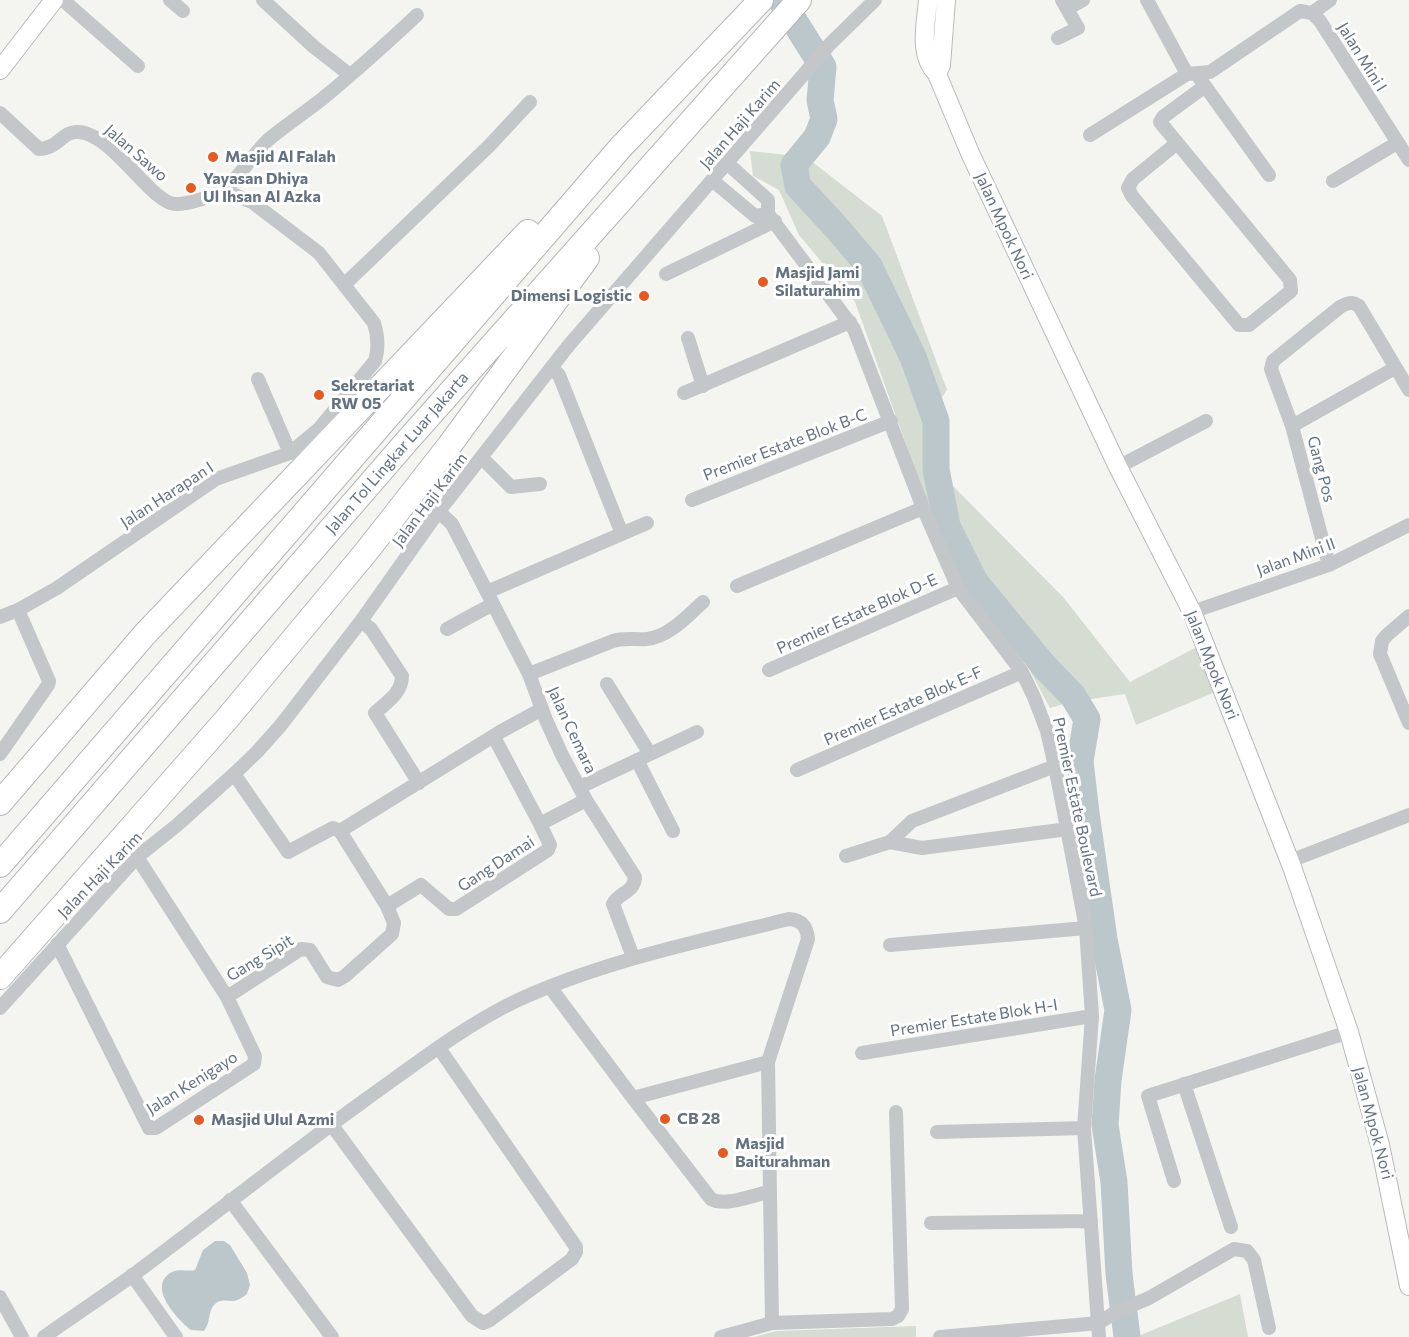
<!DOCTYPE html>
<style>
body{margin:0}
canvas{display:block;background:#f4f5f0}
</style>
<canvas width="1409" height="1337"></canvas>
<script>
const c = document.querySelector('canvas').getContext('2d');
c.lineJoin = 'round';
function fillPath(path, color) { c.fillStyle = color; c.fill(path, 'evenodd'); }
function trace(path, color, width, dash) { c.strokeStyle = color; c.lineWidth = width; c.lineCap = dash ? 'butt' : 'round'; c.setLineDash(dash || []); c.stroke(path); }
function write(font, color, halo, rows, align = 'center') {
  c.font = font + ' Commissioner,sans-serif'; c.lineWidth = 6; c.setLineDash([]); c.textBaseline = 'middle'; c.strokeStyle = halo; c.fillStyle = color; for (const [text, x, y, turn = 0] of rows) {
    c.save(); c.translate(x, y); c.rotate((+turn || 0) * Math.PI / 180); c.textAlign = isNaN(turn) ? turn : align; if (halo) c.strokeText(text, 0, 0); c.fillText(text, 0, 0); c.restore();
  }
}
fillPath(new Path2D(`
 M750,151L806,157L882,216L947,390L935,407L952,485L1063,597L1130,682L1197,647L1213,693L1136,725L1125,694L1071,702L1050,708L1026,663L972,602L950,567L855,302L799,235L779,190L753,176Z
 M1240,1294L1248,1337H1136Z
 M916,1326V1337H754L776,1331Z`), '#d5dcd1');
fillPath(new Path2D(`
 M215,1241H224L230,1245L247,1273L250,1285L247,1294C243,1297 239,1300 234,1301C225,1301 218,1298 212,1308C208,1316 210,1323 204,1331L191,1330C177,1319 146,1286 172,1272C179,1268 188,1272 195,1270L203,1250Z`), '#bcc7cc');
trace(new Path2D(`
 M781,0L823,67L820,100L824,119L817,137L794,165L798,186L836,227L869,266L913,357L936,421V469L947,526L975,582L1044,666L1073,696L1087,719L1080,761L1086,813L1104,939L1118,1010L1108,1080L1105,1125L1114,1182L1119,1274L1127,1337`), '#bcc7cc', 27);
const secondary = new Path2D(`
 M928,0C926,25 918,55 937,74L970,153L1118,467L1192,612L1292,867L1349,1032L1380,1145L1409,1286
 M0,70L54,0
 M937,74L941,65L946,0`);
const motorway = new Path2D(`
 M0,803L145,634L528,232
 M0,865L621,147L761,0
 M0,911L407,441L799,0
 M0,977L226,720L366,552L449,446L587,258`);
trace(secondary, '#b6babe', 20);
trace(motorway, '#b4b7ba', 26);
trace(new Path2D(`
 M63,0L138,66
 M170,0L183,11
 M263,0L314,47L350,75
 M1147,0L1187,74L1210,72L1300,11L1312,13L1320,21L1409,160
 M1067,9L1083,0
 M1312,13L1330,0
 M1058,38L1078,28L1062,0
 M1200,79L1269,175
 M0,113L39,149C58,149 62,131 78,132C112,133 151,203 175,204C186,205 213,196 223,191C230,188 257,150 268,140C285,126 304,113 322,99C355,72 386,44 417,15
 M1090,135L1187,74
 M1177,143L1133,179L1128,188L1132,196L1239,325H1249L1291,291L1290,280L1160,122L1163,117L1205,86
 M727,163L768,200V214
 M712,180L755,216L768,214
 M1333,181L1397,143
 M768,214L854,329L923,508L958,588L1022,672L1034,697L1047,731L1056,771L1086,928L1092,1016L1084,1128L1099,1337
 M666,274L775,221
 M345,284L489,146L530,102
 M688,338L703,386
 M551,368L559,375L622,534
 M258,379L290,453
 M684,393L850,322
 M1292,426L1395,368
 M482,458L511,487L540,484
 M1118,467L1206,421
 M692,500L891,421
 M439,512L452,524L529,674L546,720L562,755L586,800L635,877C635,892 618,893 613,904L633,957
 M1329,565L1292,426L1271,369L1273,361L1340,307C1347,303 1352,301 1359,306L1409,390
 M737,586L923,508
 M487,592L647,523
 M1192,612L1329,565L1409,525
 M1409,616L1387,635L1382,641L1380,654L1409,723
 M0,617L18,610L57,588L216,479L290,453L319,429L375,361C379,348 378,336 374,323L319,253L252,202L225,191
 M361,621L371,629L402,676C402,693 387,702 375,713L419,783
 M447,629L493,604
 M769,670L958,588
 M529,674L613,641C625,637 635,640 647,639C669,637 687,616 703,602
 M607,684L650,754
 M494,737L540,824
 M0,754L48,685L49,681L18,610
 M637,760L673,831
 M797,770L1022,672
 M234,774L288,852L333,828L340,831L387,906L421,885L449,909H456L548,850L550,845L540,824L586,800
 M580,787L697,732
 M340,831L500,732L542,709
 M890,842L922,848L1068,829
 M846,856L890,842L912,821L1055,766
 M1290,861L1409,815
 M57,944L149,1128H156L254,1064L255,1056L227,997L137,857
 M890,945L1086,928
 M550,987L633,1098L711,1199C726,1207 752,1195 769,1192
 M227,997L301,949L310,950L327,977L338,980L345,976L392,934L394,923L387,906
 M0,1008L137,857L176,826L234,774L257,752L281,725L361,621L436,515L569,345L830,44L875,0
 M862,1053L1092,1016
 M1184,1084L1231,1227
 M633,1098L768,1062
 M331,1124L472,1316L483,1323L490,1320L572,1259L576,1252V1247L439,1048
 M937,1132L1084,1128
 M1174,1181L1148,1096L1349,1032
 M230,1200L332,1337
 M931,1223L1091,1221
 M132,1275L176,1337
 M0,1297L22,1337
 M44,1337C73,1316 104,1296 133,1275C211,1217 286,1157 365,1100C413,1066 462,1027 516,1001C603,961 697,942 789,919C802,920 807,927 808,939L768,1062L772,1323
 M721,1337L772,1323L892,1319L898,1316L902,1309L896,1112
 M940,1337L1099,1323L1114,1313L1149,1298L1234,1249L1247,1251L1254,1260L1269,1328`), '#c4c7ca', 14);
trace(secondary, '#fff', 18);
trace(motorway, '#fff', 24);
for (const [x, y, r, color] of [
 [213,157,6,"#e7591e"],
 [191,188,6,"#e7591e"],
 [763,282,6,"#e7591e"],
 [644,296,6,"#e7591e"],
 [319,395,6,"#e7591e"],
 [665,1119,6,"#e7591e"],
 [199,1120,6,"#e7591e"],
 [723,1153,6,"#e7591e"]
]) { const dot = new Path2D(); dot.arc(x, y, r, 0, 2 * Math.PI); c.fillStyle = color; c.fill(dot); trace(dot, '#fff', 2); }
write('16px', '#637282', '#fff', [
 ["Jalan Mini I",1362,57,58],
 ["Jalan Haji Karim",740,124,-49],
 ["Jalan Sawo",136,153,41],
 ["Jalan Mpok Nori",1004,226,65],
 ["Premier Estate Blok B-C",785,445,-21],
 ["Jalan Tol Lingkar Luar Jakarta",397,453,-49],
 ["Gang Pos",1321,469,75],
 ["Jalan Harapan I",167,495,-33],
 ["Jalan Haji Karim",430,500,-53],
 ["Jalan Mini II",1296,557,-20],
 ["Premier Estate Blok D-E",857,614,-24],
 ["Jalan Mpok Nori",1212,665,68],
 ["Premier Estate Blok E-F",903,706,-24],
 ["Jalan Cemara",572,730,65],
 ["Premier Estate Boulevard",1077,807,78],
 ["Gang Damai",496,864,-33],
 ["Jalan Haji Karim",100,875,-46],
 ["Gang Sipit",260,958,-31],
 ["Premier Estate Blok H-I",974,1018,-9],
 ["Jalan Kenigayo",192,1083,-32],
 ["Jalan Mpok Nori",1373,1123,75]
]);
write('bold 16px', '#637282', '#fff', [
 ["Masjid Al Falah",225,157],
 ["Yayasan Dhiya",203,179],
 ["Ul Ihsan Al Azka",203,197],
 ["Masjid Jami",775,273],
 ["Silaturahim",775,291],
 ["Dimensi Logistic",632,296,"right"],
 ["Sekretariat",331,386],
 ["RW 05",331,404],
 ["CB 28",677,1119],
 ["Masjid Ulul Azmi",211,1120],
 ["Masjid",735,1144],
 ["Baiturahman",735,1162]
], 'left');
</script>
